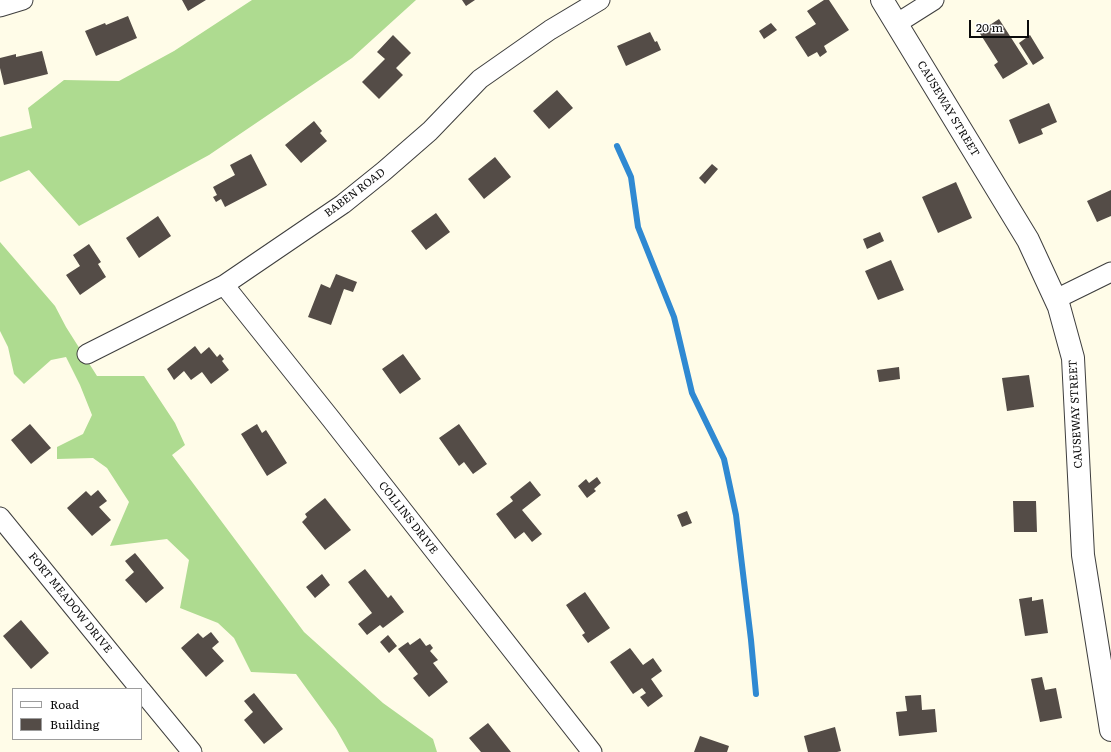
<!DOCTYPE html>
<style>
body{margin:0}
#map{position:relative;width:1111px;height:752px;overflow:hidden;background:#fffce8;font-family:Literata,serif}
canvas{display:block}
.legend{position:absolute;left:12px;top:688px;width:130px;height:52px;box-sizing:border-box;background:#fff;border:1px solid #9d9d9d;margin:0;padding:5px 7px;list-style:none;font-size:12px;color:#0b0b0b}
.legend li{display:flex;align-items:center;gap:8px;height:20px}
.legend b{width:20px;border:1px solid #9d9d9d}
.scale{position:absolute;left:969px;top:20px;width:60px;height:18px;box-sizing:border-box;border:2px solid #0b0b0b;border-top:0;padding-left:5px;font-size:12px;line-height:14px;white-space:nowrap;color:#0b0b0b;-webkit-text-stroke:3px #fff;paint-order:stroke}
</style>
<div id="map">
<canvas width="1111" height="752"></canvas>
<ul class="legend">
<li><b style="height:5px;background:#fff"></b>Road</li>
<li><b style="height:11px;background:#544c47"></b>Building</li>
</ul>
<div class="scale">20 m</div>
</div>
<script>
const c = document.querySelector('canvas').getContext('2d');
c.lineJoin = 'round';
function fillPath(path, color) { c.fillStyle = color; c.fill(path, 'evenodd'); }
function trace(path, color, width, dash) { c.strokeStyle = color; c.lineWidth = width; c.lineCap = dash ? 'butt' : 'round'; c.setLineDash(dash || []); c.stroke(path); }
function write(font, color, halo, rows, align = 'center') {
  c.font = font + ' Literata,serif'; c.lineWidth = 4; c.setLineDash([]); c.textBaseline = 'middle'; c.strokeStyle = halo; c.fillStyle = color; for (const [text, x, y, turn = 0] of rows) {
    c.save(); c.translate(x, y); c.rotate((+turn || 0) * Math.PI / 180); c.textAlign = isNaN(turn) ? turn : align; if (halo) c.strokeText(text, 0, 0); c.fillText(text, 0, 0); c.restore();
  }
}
fillPath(new Path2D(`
 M252,0H416L352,58L209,155L79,226L29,170L0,182V137L32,128L28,108L64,80L119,81L174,51Z
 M0,242L55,306L66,327L97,376H144L175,423L185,445L172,455L304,632L383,703L433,739L437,752H349L336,729L296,674L251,672L234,638L218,623L180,608L189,560L167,539L110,546L129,502L107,468L93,458L57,459V447L83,434L92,415L80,385L66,357L51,360L24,384L14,374L8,347L0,331Z`), '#aedb90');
trace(new Path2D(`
 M617,146L631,177L638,227L674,317L692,393L724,459L736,515L751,640L756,694`), '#2f89d2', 6);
fillPath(new Path2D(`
 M182,0H206L188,11Z
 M462,0H475L466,6Z
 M824,0H829L849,30L824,46L827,52L820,57L817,52L808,57L795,37L816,24L807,11Z
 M128,16L137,38L96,56L85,31L105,23L106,25Z
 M999,19L1028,64L1003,79L994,65L998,62L979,32Z
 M771,23L777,30L764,39L759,31Z
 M650,32L655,42L657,41L661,50L626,66L617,46Z
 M393,35L411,53L396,68L403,75L379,99L362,82L385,59L377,52Z
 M1030,35L1044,58L1033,65L1019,43Z
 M42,51L48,74L4,85L0,68V58L16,54V57Z
 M557,90L573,108L549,129L533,111Z
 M1049,103L1057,122L1041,129L1043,134L1019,144L1009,120Z
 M314,121L322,131L320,133L327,141L301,163L285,145Z
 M251,154L267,185L225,207L221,199L216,202L213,197L217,195L213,187L235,175L230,165Z
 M495,157L511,177L484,199L468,179Z
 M712,164L718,169L705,184L699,178Z
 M956,182L972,218L938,233L922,197Z
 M1111,190V216L1097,222L1087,201Z
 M436,213L450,232L426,250L411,231Z
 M158,216L171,236L139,258L126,238Z
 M880,232L884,241L867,249L863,239Z
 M89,244L101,262L98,264L106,277L80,295L66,275L80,266L73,255Z
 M891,260L904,290L878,300L865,271Z
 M336,274L357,282L353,292L344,289L331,325L308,317L321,284L330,288Z
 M195,346L201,354L209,347L217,357L220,354L224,359L222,361L229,370L211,384L202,372L191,380L184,371L174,380L167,369Z
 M403,354L421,379L400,394L382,369Z
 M899,367L900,379L879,382L877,370Z
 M1029,375L1034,407L1007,411L1002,378Z
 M30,424L51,448L31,464L11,440Z
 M257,424L262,433L266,430L287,463L267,476L241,434Z
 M459,424L487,464L473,474L464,462L459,466L439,438Z
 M597,477L601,483L594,489L596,491L587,498L578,486L586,479L589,483Z
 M530,481L541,495L522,510L542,534L532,542L524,532L515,539L496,514L513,501L510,497Z
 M98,490L107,501L99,507L111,520L92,536L67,508L86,491L91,496Z
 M325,498L351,530L325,550L302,522L307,517L305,514Z
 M1013,501H1036L1037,532H1014Z
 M687,511L692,523L682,527L677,515Z
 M135,553L164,588L146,603L125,580L134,572L125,561Z
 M365,569L388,598L391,595L404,612L383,628L380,625L367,635L358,624L372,613L348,582Z
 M322,574L330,585L315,598L306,587Z
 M585,592L610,628L588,643L582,635L585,633L566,605Z
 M1032,597V601L1043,599L1048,633L1025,636L1019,599Z
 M21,620L49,653L31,669L3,636Z
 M211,632L219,642L212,648L224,661L206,677L181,648L198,633L203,638Z
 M388,635L397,646L389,653L380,642Z
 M420,638L426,646L430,644L433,648L430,651L438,660L433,663L448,682L429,697L413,678L418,674L398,649L408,642L410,645Z
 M630,648L643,665L653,658L662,671L651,679L663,696L648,707L640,697L646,693L642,688L633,694L610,662Z
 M1042,677L1045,690L1056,688L1062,718L1040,722L1031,679Z
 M254,693L283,729L264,744L244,720L253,712L244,701Z
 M921,695L922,710L935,709L937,732L899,736L896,712L907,711L905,696Z
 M488,723L511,752H481L469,738Z
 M835,727L841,751L837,752H808L804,736Z
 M700,736L729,746L727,752H694Z`), '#544c47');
const minor = new Path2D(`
 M0,7L23,0
 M896,24L934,0
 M224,285L331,419L592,752
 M1056,299L1111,272
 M87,354L224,285L343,204L384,171L430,131L480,79L550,30L600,0
 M0,517L140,689
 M141,690L192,752`);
const tertiary = new Path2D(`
 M882,0L1028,240L1059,307L1073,358L1083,555L1111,730`);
trace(minor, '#3e3e3e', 21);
trace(tertiary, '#3e3e3e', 24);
trace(minor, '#fff', 19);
trace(tertiary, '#fff', 22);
write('11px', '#0b0b0b', '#fff', [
 ["CAUSEWAY STREET",948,109,59],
 ["BABEN ROAD",355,193,-37],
 ["CAUSEWAY STREET",1076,414,-93],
 ["COLLINS DRIVE",408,518,52],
 ["FORT MEADOW DRIVE",70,603,51]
]);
</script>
